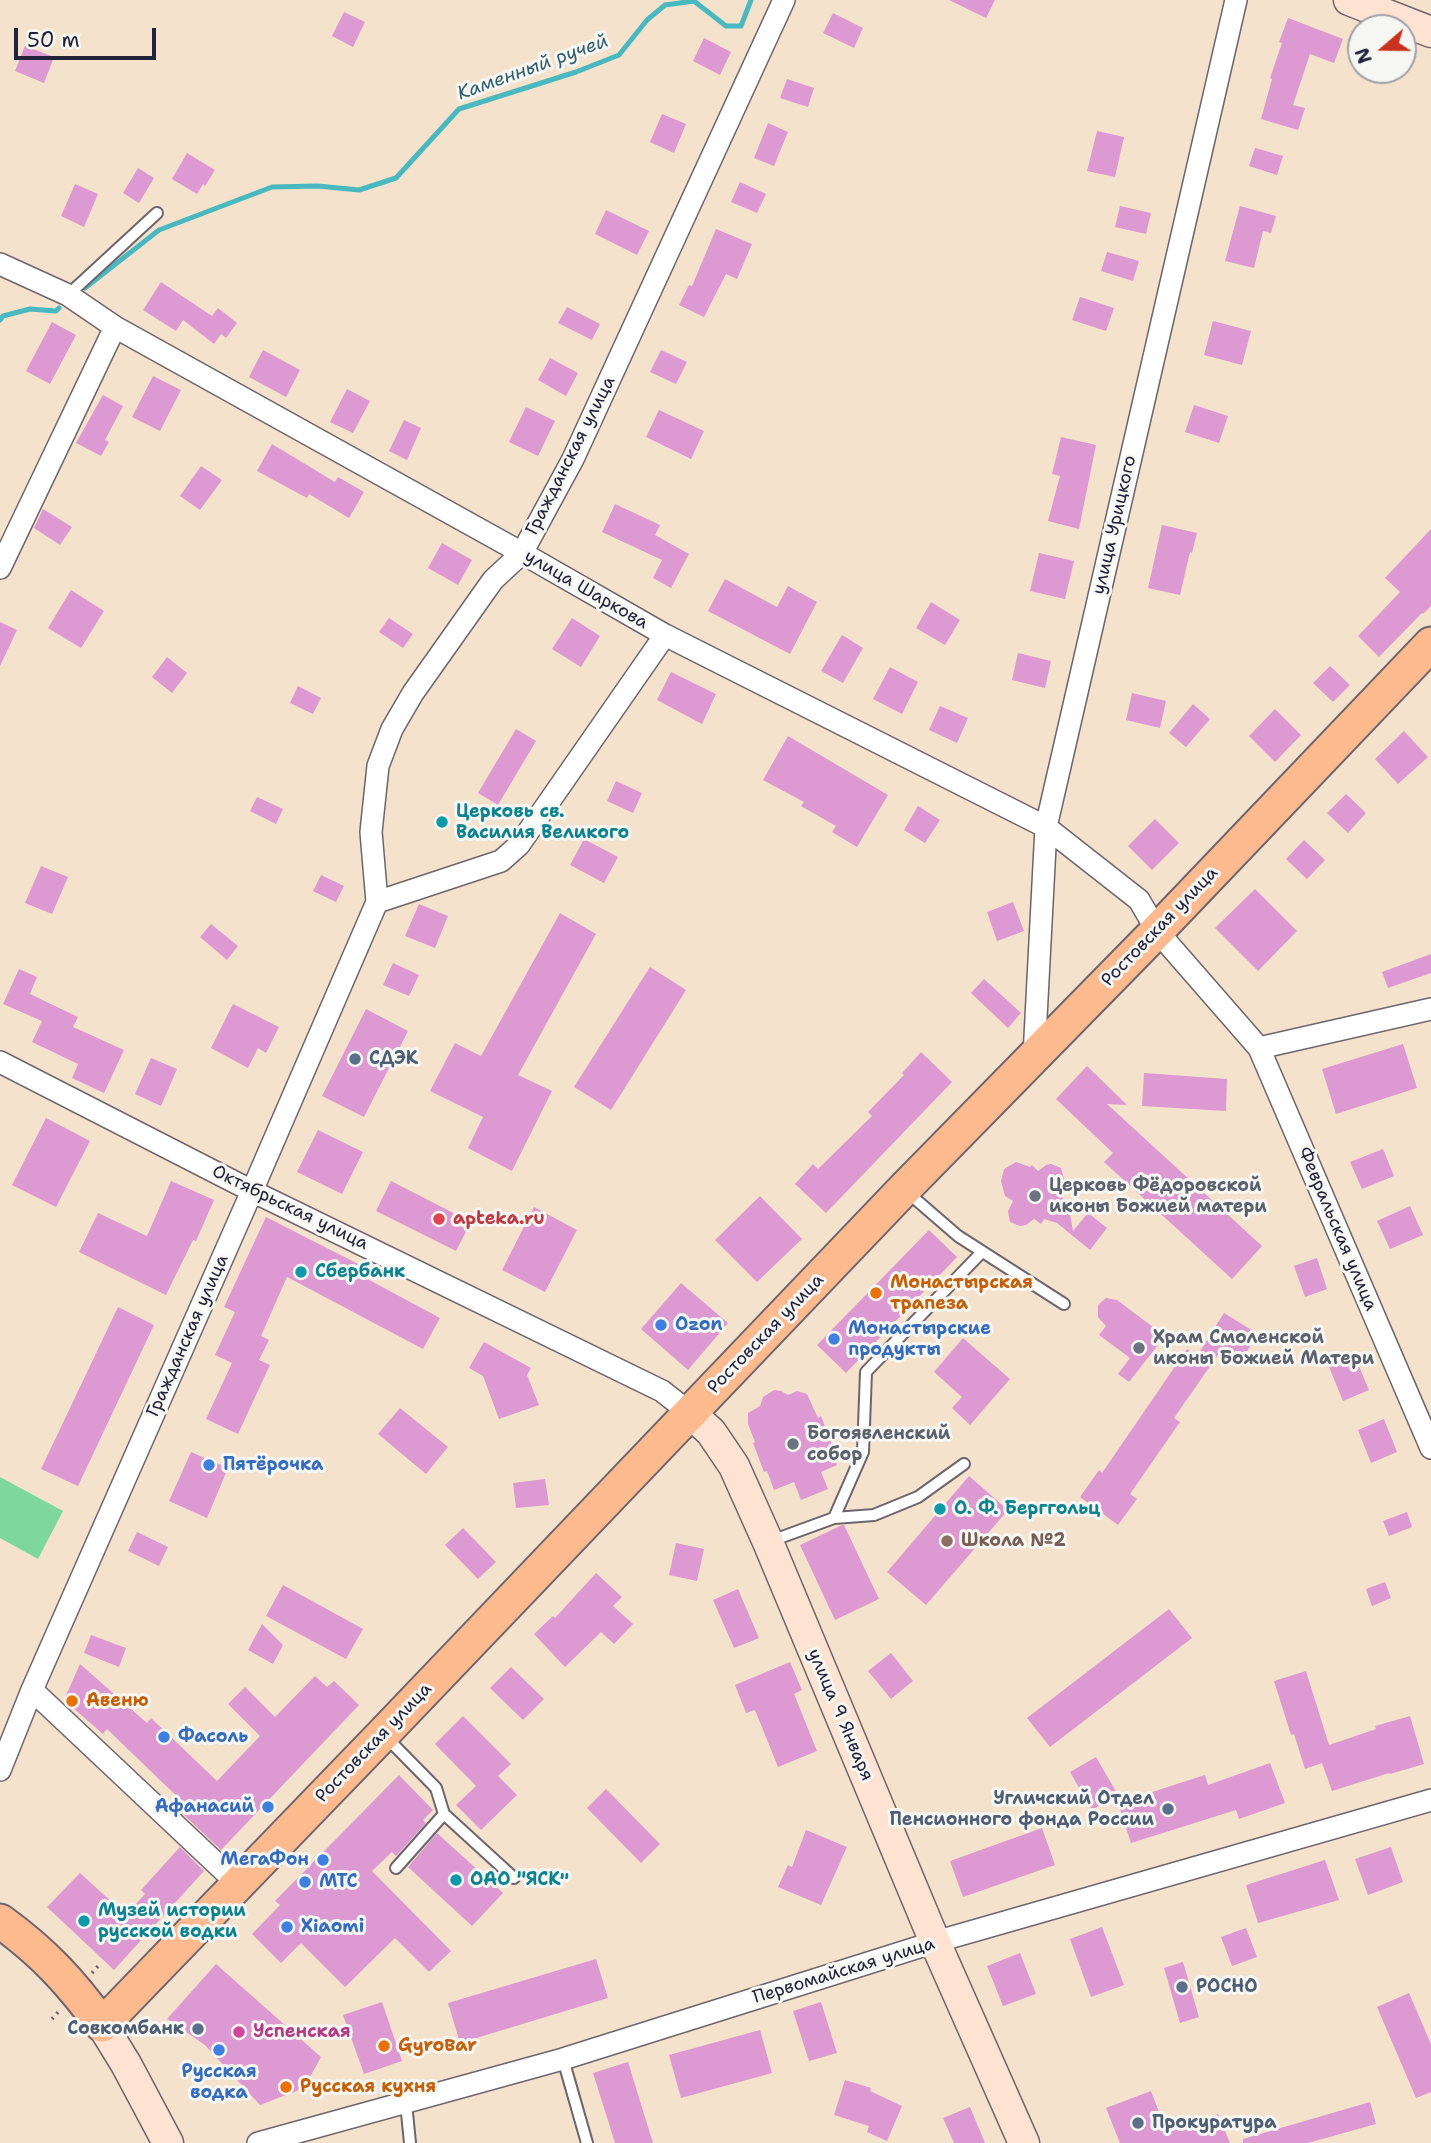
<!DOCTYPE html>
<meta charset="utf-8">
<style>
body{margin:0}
#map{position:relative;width:1431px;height:2143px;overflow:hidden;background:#f5e2cc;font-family:"Shantell Sans",sans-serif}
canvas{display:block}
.north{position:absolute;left:1347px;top:14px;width:70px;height:70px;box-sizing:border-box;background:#f6f6f2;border:2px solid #a1a1a9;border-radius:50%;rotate:250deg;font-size:19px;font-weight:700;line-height:28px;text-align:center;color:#22223b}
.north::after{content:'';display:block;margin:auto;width:24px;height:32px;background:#c8321e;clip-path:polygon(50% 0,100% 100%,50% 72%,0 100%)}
.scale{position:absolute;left:14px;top:28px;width:142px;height:32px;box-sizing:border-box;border:4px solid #22223b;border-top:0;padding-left:9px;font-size:21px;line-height:24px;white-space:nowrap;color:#22223b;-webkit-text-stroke:5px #f6f6f2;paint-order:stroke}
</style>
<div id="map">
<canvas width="1431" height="2143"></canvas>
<div class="north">N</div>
<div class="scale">50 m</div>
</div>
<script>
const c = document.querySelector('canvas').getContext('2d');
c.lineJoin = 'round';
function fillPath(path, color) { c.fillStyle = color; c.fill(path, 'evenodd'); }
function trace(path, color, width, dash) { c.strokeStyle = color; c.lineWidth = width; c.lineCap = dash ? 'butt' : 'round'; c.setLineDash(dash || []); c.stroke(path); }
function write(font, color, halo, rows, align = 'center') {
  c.font = font + ' "Shantell Sans",sans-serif'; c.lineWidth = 6; c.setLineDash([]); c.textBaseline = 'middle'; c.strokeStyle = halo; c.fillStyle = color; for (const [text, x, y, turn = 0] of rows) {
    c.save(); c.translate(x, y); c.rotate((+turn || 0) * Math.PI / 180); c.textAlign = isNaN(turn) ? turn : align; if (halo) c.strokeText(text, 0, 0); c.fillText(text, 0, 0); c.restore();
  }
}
fillPath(new Path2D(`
 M0,1477L63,1511L38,1559L0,1538Z`), '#7ed89e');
trace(new Path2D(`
 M85,288L159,230L272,187L318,186L359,190L396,178L459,109L576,72L619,55L647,20L665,5L694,1L726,26H741L751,0
 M0,320L3,316L30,309L56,311L59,308`), '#49b8bf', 5);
fillPath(new Path2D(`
 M949,0H995L986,18Z
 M344,12L365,22L353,47L332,36Z
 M833,13L863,28L854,48L823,33Z
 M1288,18L1343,39L1334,63L1310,54L1293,105L1305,108L1298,130L1261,119L1272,79L1270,78L1282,43L1279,42Z
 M704,38L731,52L720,75L693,61Z
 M25,46L54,57L44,83L15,71Z
 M787,79L814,88L808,107L780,98Z
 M662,114L686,124L674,153L650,142Z
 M768,123L788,132L774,166L754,158Z
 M1097,131L1124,137L1115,177L1087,171Z
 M1255,148L1283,156L1277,175L1249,166Z
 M187,153L215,170L205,186L203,184L197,194L172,179Z
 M138,168L154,178L139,203L123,193Z
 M740,182L766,194L757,213L731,202Z
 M75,184L98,194L84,227L61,216Z
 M1120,206L1151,213L1146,234L1115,227Z
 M1240,206L1276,216L1271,233L1263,231L1254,268L1225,261Z
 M606,210L649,231L637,255L595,234Z
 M716,229L752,244L737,279L726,274L704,317L679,305L689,285L692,286Z
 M1107,252L1139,261L1133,281L1101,271Z
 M161,282L212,316L218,308L237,323L226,338L221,334L214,344L183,320L176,331L143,310Z
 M1080,297L1114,308L1106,331L1072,320Z
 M567,307L600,324L592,340L558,323Z
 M1213,321L1251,331L1242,365L1204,355Z
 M52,322L76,335L50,384L26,371Z
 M263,350L300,370L286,397L249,377Z
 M661,350L687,362L676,384L650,372Z
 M550,358L578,373L566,396L538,380Z
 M153,376L181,390L160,431L132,417Z
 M347,389L370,401L353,433L330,422Z
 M103,395L123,406L105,440L109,442L101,456L76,443Z
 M1194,405L1228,416L1219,443L1185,432Z
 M526,407L555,421L538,456L509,442Z
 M659,410L704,431L691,459L646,437Z
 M404,420L421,428L407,460L389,451Z
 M1061,437L1096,445L1079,529L1048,521L1060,476L1052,474Z
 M272,444L335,482L338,477L364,492L349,518L309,494L307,498L257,471Z
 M201,466L222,480L200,510L180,496Z
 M615,504L660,525L655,535L689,554L671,588L653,578L662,560L602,532Z
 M43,509L72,527L60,545L34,528Z
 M1162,525L1197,533L1192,553L1190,552L1180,595L1148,588Z
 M1431,529V606L1423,614L1422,613L1379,657L1358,636L1400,592L1385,578Z
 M442,543L472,560L458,585L428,568Z
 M1039,553L1074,561L1065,599L1030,591Z
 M725,579L777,607L788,586L817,602L790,654L708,611Z
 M71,590L104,611L81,648L48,628Z
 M931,602L960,620L945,645L916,628Z
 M389,618L413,634L403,648L379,632Z
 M572,618L600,636L581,667L552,649Z
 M0,622L17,630L0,666Z
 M842,635L863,648L843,683L821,671Z
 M1018,653L1051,661L1045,688L1012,680Z
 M167,657L187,673L172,693L152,677Z
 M1330,666L1350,685L1333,702L1313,683Z
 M890,667L918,682L902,714L873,699Z
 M671,672L716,694L702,724L657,700Z
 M298,686L321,698L313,714L290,703Z
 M1132,693L1166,701L1160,728L1126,720Z
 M1193,704L1210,719L1186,747L1169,733Z
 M940,706L968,718L957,743L929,730Z
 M1275,709L1301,735L1275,762L1249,736Z
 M516,729L536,741L498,805L478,793Z
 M1404,731L1428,757L1398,784L1375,759Z
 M788,736L888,795L857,847L832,832L836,826L801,806L804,802L763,780Z
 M616,781L642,793L633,813L607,801Z
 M1346,794L1366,813L1348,833L1327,813Z
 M257,797L283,809L276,824L250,811Z
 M918,806L940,820L925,843L904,830Z
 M1155,819L1179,843L1152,870L1128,846Z
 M584,839L618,857L604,883L570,865Z
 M1304,840L1325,860L1307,879L1286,859Z
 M41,866L68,877L52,914L25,903Z
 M321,875L344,886L336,902L313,891Z
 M1255,889L1297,931L1258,971L1215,928Z
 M1013,902L1024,931L997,941L987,912Z
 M419,904L448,916L435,948L405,936Z
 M560,913L596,934L518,1075L552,1091L512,1171L468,1148L483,1117L430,1091L455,1043L481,1056Z
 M211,924L238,946L227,960L200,937Z
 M1431,954V973L1388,988L1382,972Z
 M393,963L419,975L409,996L383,985Z
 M650,967L686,990L611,1110L574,1087Z
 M19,969L37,977L30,994L78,1017L73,1027L124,1050L104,1093L72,1078L78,1064L32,1042L42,1021L3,1004Z
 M984,979L1021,1013L1008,1028L971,993Z
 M233,1004L279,1027L266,1053L258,1048L248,1068L211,1048Z
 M366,1009L408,1031L364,1117L322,1096Z
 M1403,1044L1417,1088L1336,1114L1322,1069Z
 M921,1052L952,1082L826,1213L795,1184L813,1164L818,1169L872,1116L868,1112L904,1075L902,1073Z
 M151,1058L177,1069L161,1106L135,1094Z
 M1087,1066L1127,1105L1107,1104L1262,1246L1232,1279L1104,1162L1113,1153L1056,1099Z
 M1144,1073L1227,1079L1226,1111L1142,1106Z
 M46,1118L90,1141L56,1207L12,1185Z
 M318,1130L363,1152L342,1194L297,1172Z
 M1383,1149L1394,1176L1362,1189L1350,1162Z
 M1016,1162L1030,1167L1032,1165L1038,1171L1046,1165L1051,1164L1061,1168L1064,1179L1060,1188L1065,1192L1062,1197L1068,1204L1073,1231L1088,1213L1107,1228L1090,1250L1057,1223L1044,1219L1041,1224L1034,1219L1026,1225L1020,1226L1010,1222L1008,1211L1013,1201L1005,1196L1001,1181L1004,1169Z
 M171,1181L214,1200L196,1241L193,1240L166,1295L79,1252L98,1213L147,1236Z
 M391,1181L471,1222L456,1251L376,1211Z
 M760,1196L802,1239L757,1282L715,1240Z
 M1410,1206L1423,1235L1390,1249L1377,1221Z
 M534,1207L577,1230L545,1292L502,1270Z
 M266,1217L364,1267L360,1275L440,1318L423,1349L287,1277L261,1336L269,1340L259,1360L270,1365L238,1434L206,1419L232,1363L215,1355L235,1312L224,1307Z
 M929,1230L957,1257L846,1373L817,1345Z
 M1317,1258L1327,1289L1305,1297L1294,1266Z
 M681,1283L728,1323L688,1370L641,1329Z
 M1106,1298L1117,1300L1165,1336L1129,1382L1118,1374L1130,1358L1099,1335L1106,1326L1098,1317V1305Z
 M118,1307L154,1325L78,1486L41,1469Z
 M1224,1313L1258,1334L1239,1364L1220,1352L1174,1418L1180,1422L1130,1494L1137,1499L1118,1525L1080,1497L1099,1470L1102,1473L1187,1349L1197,1356Z
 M963,1338L1010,1379L970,1425L952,1408L962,1397L934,1372Z
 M484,1342L531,1368L527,1375L539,1405L499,1419L483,1376L469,1368Z
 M1355,1357L1369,1390L1343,1401L1329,1367Z
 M774,1390L781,1391L788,1395L797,1391L807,1394L818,1418L821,1416L832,1445L829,1446L837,1465L821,1472L828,1489L801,1500L794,1482L774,1490L767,1471L764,1472L753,1443L755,1442L748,1424V1413L760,1406L763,1397Z
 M400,1408L448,1447L426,1474L378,1434Z
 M1384,1419L1397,1452L1371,1463L1358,1430Z
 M191,1452L228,1468L207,1518L169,1501Z
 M969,1476L1008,1510L926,1605L887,1572Z
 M545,1479L549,1505L516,1508L513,1483Z
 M1407,1512L1412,1527L1389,1536L1383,1521Z
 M842,1525H844L879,1599L835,1620L800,1545Z
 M463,1528L496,1562L478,1579L445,1545Z
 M137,1532L168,1547L159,1566L128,1551Z
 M676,1543L704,1549L697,1581L669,1575Z
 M596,1573L622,1597L613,1606L633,1624L614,1644L601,1632L565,1667L534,1634L553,1616L555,1618Z
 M1385,1582L1391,1598L1372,1606L1366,1589Z
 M283,1585L363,1629L346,1659L266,1616Z
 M738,1589L759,1638L734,1648L713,1600Z
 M1169,1609L1192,1638L1050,1747L1027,1718Z
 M262,1624L283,1645L273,1664L248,1650Z
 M91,1635L126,1648L119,1667L84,1653Z
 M891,1653L913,1681L891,1699L868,1671Z
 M790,1662L802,1690L794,1694L817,1751L778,1767L755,1710L746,1713L735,1685Z
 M80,1664L147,1723L151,1718L217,1781L260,1736L228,1704L245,1687L275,1717L315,1676L327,1687L334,1681L359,1705L221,1850L184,1815L190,1809L107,1729L103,1734L64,1700Z
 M511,1667L544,1699L523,1720L490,1688Z
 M1306,1671L1329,1745L1376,1729L1375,1726L1410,1716L1424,1764L1390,1774L1389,1773L1332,1791L1322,1763L1305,1769L1294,1734L1291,1735L1274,1681Z
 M463,1716L511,1764L498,1776L517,1795L481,1830L456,1805L476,1786L435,1744Z
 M1096,1757L1118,1795L1092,1810L1070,1772Z
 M1270,1763L1285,1803L1239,1819L1236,1810L1131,1843L1118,1803L1205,1775L1208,1785Z
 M399,1775L433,1810L423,1820L426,1823L396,1856L392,1852L372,1871L451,1951L429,1972L395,1938L345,1987L301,1943L281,1963L252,1934L280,1905L275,1901Z
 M606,1789L660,1844L641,1863L587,1808Z
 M1042,1828L1055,1865L963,1897L950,1861Z
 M806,1830L847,1847L821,1905L778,1887L788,1865L792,1867Z
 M437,1833L503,1893L472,1926L408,1867Z
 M180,1847L204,1871L114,1970L47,1907L80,1873L126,1915L145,1894L141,1890Z
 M1391,1847L1403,1882L1368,1895L1355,1859Z
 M1325,1860L1339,1900L1258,1923L1246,1885Z
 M1102,1927L1124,1985L1091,1997L1070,1939Z
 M1246,1928L1257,1957L1232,1966L1221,1937Z
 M1020,1953L1036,1994L1003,2006L987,1966Z
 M596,1959L608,1998L460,2043L448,2003Z
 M1183,1962L1199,2017L1180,2023L1164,1968Z
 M216,1964L321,2057L304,2088L260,2105L205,2045L167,2019Z
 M1409,1993L1431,2044V2092L1416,2098L1377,2007Z
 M382,2002L402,2061L364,2074L343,2015Z
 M821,2002L837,2053L809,2061L793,2011Z
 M760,2030L772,2073L681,2098L669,2055Z
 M628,2062L653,2143H615L593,2073Z
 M845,2080L871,2088L870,2091L902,2106L887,2141L867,2132L869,2126L834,2115Z
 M1151,2091L1167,2133L1218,2114L1230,2143H1120L1106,2108Z
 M1370,2102L1376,2124L1308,2143H1243V2139Z
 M970,2107L985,2143H954L943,2118Z`), '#dd99d2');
const lane = new Path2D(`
 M68,295L157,213
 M906,1191L958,1236L1064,1304
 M834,1518L863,1452L866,1372L981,1253
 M771,1541L834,1518L874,1515L918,1497L964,1464
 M385,1736L436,1788L444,1814L514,1878
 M396,1868L444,1814
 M563,2059L587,2143
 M406,2103L410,2143`);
const street = new Path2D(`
 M0,264L68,295L115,327L522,553L665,635L1046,827L1139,900L1157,931L1259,1048L1431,1009
 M0,568L115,327
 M377,902L501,861L519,845L665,635
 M1259,1048L1431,1448
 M1034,1056L1046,827L1236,0
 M0,1062L252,1191L662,1391L690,1413
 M32,1690L238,1884
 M0,1770L32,1690L252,1191L377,902L371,832L378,766L392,729L413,693L493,580L522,553L573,459L784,0
 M258,2143L563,2059L935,1942L1431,1800`);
const secondary = new Path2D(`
 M1349,0L1431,32
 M690,1413L711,1432L734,1466L768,1542L935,1942L1024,2143
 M102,2025L126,2064L168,2143`);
const primary = new Path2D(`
 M0,1921C43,1952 71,1982 102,2025L384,1733L904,1189L1157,931L1431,644`);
trace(lane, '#6c656e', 14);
trace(street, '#6c656e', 24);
trace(secondary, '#6c656e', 33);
trace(primary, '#6c656e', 37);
trace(new Path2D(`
 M92,1973L99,1965
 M52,2019L60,2010`), '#6c656e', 3.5, [2, 5]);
trace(lane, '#fff', 10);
trace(street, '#fff', 21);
trace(secondary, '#fee3d2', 30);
trace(primary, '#fcba8e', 33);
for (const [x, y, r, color] of [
 [442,822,7,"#0f9aa8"],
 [355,1059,7,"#5c6f8a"],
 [1035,1196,7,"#6b7280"],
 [439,1219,7,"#e0444e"],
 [301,1272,7,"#0f9aa8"],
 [876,1293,7,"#e8710a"],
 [661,1325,7,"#3f7fe0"],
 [834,1339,7,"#3f7fe0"],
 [1139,1348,7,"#6b7280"],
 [793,1444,7,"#6b7280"],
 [209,1465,7,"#3f7fe0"],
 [940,1509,7,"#0f9aa8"],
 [947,1541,7,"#8d6e63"],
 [72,1701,7,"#e8710a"],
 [164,1737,7,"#3f7fe0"],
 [268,1807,7,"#3f7fe0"],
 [1168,1809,7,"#5c6f8a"],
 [323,1860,7,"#3f7fe0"],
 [456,1880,7,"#0f9aa8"],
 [305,1882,7,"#3f7fe0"],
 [84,1921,7,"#0f9aa8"],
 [287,1927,7,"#3f7fe0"],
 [1182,1987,7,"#5c6f8a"],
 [198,2029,7,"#5c6f8a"],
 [239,2032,7,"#d1479c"],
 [384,2046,7,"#e8710a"],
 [219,2050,7,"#3f7fe0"],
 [286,2087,7,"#e8710a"],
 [1138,2123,7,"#5c6f8a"]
]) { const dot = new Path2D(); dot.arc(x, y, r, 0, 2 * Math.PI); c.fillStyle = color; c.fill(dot); trace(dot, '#f6f6f2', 2.5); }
write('18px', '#22223b', '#f6f6f2', [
 ["Гражданская улица",571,456,-63],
 ["улица Урицкого",1115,525,-77],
 ["улица Шаркова",586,590,30],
 ["Ростовская улица",1160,927,-46],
 ["Октябрьская улица",290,1208,26],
 ["Февральская улица",1337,1229,67],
 ["Ростовская улица",766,1334,-46],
 ["Гражданская улица",188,1336,-66],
 ["улица 9 Января",840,1715,67],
 ["Ростовская улица",374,1743,-46],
 ["Первомайская улица",844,1971,-17]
]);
write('bold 18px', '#0d838f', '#f6f6f2', [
 ["Церковь св.",456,812],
 ["Василия Великого",456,833],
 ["Сбербанк",315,1272],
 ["О. Ф. Берггольц",954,1509],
 ["ОАО \"ЯСК\"",470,1880],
 ["Музей истории",98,1911],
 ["русской водки",98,1932]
], 'left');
write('bold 18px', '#4e5e75', '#f6f6f2', [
 ["СДЭК",369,1059],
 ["Угличский Отдел",1154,1799,"right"],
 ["Пенсионного фонда России",1154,1820,"right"],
 ["РОСНО",1196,1987],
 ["Совкомбанк",184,2029,"right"],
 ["Прокуратура",1152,2123]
], 'left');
write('bold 18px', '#5b616d', '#f6f6f2', [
 ["Церковь Фёдоровской",1049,1186],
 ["иконы Божией матери",1049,1207],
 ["Храм Смоленской",1153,1338],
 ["иконы Божией Матери",1153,1359],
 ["Богоявленский",807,1434],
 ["собор",807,1455]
], 'left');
write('bold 18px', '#be3a42', '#f6f6f2', [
 ["apteka.ru",453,1219]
], 'left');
write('bold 18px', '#c56008', '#f6f6f2', [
 ["Монастырская",890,1283],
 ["трапеза",890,1304],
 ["Авеню",86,1701],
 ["GyroBar",398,2046],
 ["Русская кухня",300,2087]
], 'left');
write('bold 18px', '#366cbe', '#f6f6f2', [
 ["Ozon",675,1325],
 ["Монастырские",848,1329],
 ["продукты",848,1350],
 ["Пятёрочка",223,1465],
 ["Фасоль",178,1737],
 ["Афанасий",254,1807,"right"],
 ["МегаФон",309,1860,"right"],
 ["МТС",319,1882],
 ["Xiaomi",301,1927],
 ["Русская",219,2072,"center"],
 ["водка",219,2093,"center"]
], 'left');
write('bold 18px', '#785e54', '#f6f6f2', [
 ["Школа №2",961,1541]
], 'left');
write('bold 18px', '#b23c85', '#f6f6f2', [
 ["Успенская",253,2032]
], 'left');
write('italic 19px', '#325e70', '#f6f6f2', [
 ["Каменный ручей",533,68,-20]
]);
</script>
